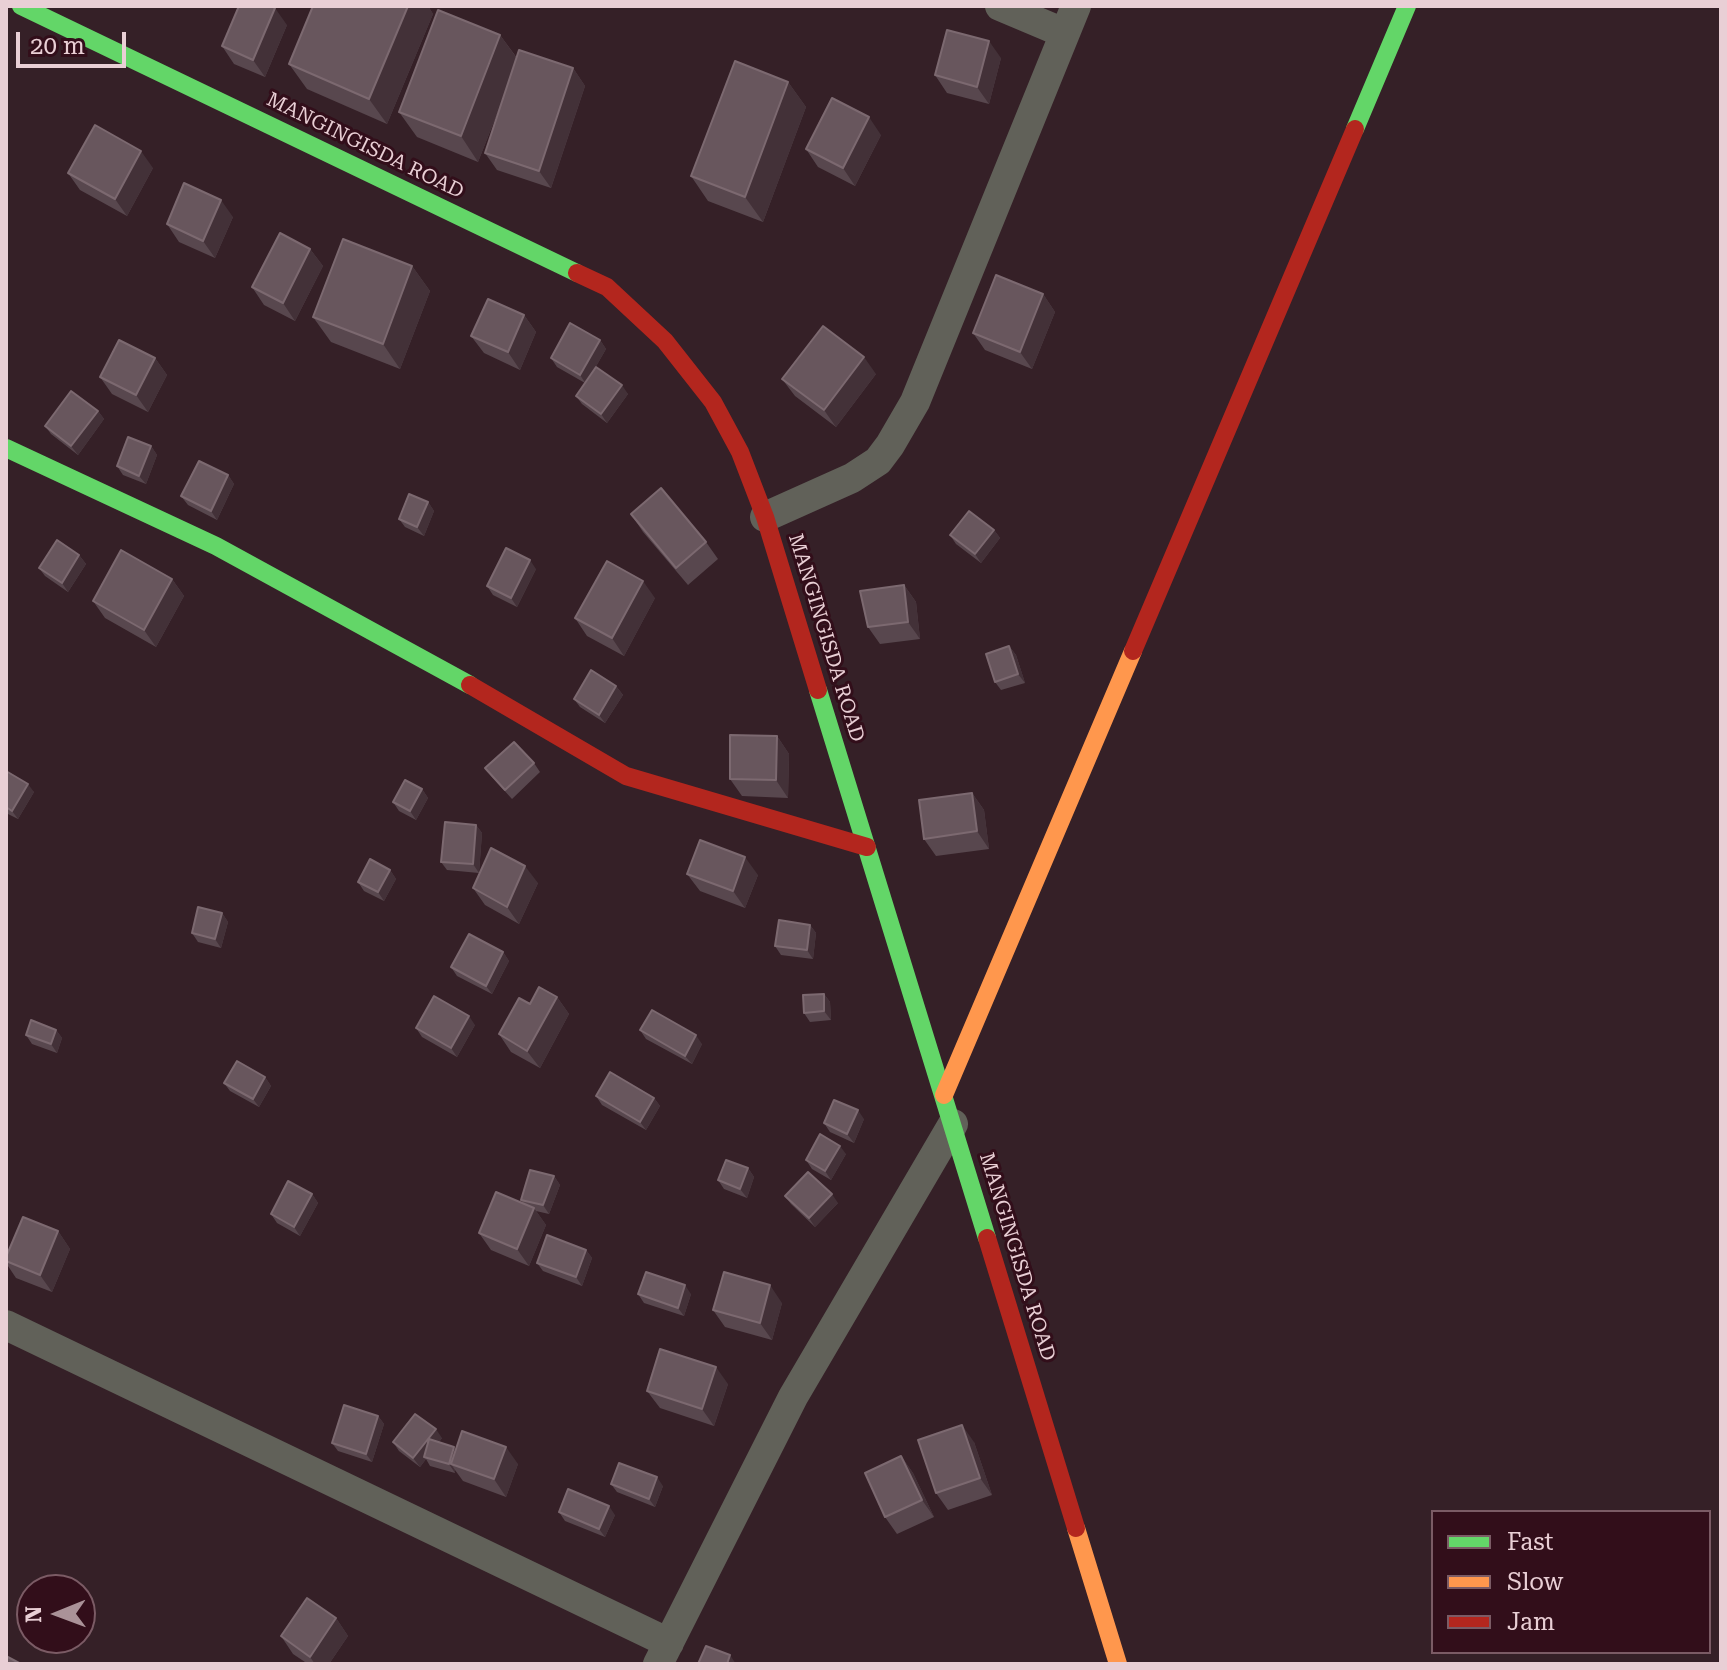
<!DOCTYPE html>
<style>
body{margin:0}
#map{position:relative;width:1727px;height:1670px;overflow:hidden;background:#352027;font-family:"Roboto Serif",serif}
canvas{display:block}
.frame{position:absolute;inset:0;border:8px solid #e9cfd5;pointer-events:none}
.legend{position:absolute;left:1431px;top:1510px;width:280px;height:144px;box-sizing:border-box;background:#320e1a;border:2px solid #7b5b65;margin:0;padding:10px 14px;list-style:none;font-size:24px;color:#e9cfd5}
.legend li{display:flex;align-items:center;gap:16px;height:40px}
.legend b{width:40px;border:2px solid #7b5b65}
.north{position:absolute;left:16px;top:1574px;width:80px;height:80px;box-sizing:border-box;background:#320e1a;border:2px solid #7b5b65;border-radius:50%;rotate:269deg;font-size:22px;font-weight:700;line-height:32px;text-align:center;color:#e9cfd5}
.north::after{content:'';display:block;margin:auto;width:28px;height:36px;background:#aa9298;clip-path:polygon(50% 0,100% 100%,50% 72%,0 100%)}
.scale{position:absolute;left:16px;top:32px;width:110px;height:36px;box-sizing:border-box;border:4px solid #e9cfd5;border-top:0;padding-left:10px;font-size:24px;line-height:28px;white-space:nowrap;color:#e9cfd5;-webkit-text-stroke:6px #320e1a;paint-order:stroke}
</style>
<div id="map">
<canvas width="1727" height="1670"></canvas>
<div class="frame"></div>
<ul class="legend">
<li><b style="height:10px;background:#63d668"></b>Fast</li>
<li><b style="height:10px;background:#ff974d"></b>Slow</li>
<li><b style="height:10px;background:#b3261e"></b>Jam</li>
</ul>
<div class="north">N</div>
<div class="scale">20 m</div>
</div>
<script>
const c = document.querySelector('canvas').getContext('2d');
c.lineJoin = 'round';
function trace(path, color, width, dash) { c.strokeStyle = color; c.lineWidth = width; c.lineCap = dash ? 'butt' : 'round'; c.setLineDash(dash || []); c.stroke(path); }
function fillPath(path, color) { c.fillStyle = color; c.fill(path, 'evenodd'); }
function write(font, color, halo, rows, align = 'center') {
  c.font = font + ' "Roboto Serif",serif'; c.lineWidth = 6; c.setLineDash([]); c.textBaseline = 'middle'; c.strokeStyle = halo; c.fillStyle = color; for (const [text, x, y, turn = 0] of rows) {
    c.save(); c.translate(x, y); c.rotate((+turn || 0) * Math.PI / 180); c.textAlign = isNaN(turn) ? turn : align; if (halo) c.strokeText(text, 0, 0); c.fillText(text, 0, 0); c.restore();
  }
}
trace(new Path2D(`
 M1000,6L1064,33
 M765,517L852,478L878,461L890,445L915,402L1076,6
 M6,1325L669,1643
 M658,1664L793,1397L953,1124`), '#616159', 30);
trace(new Path2D(`
 M21,6L577,273
 M1355,129L1407,6
 M6,448L216,546L470,685
 M818,690L987,1238`), '#63d668', 18);
trace(new Path2D(`
 M944,1095L1133,651
 M1076,1528L1118,1664`), '#ff974d', 18);
trace(new Path2D(`
 M577,273L607,287L665,341L713,402L740,452L765,517L818,690
 M1133,651L1355,129
 M470,685L626,776L867,847
 M987,1238L1076,1528`), '#b3261e', 18);
fillPath(new Path2D(`
 M313,6H428L433,14L387,124L307,89L289,64Z
 M287,25L265,77L234,64L222,46Z
 M500,35L517,58L573,68L585,86L551,188L497,170L485,153L504,96L478,162L417,137L399,112Z
 M1001,58L989,104L947,93L935,75Z
 M788,82L806,107L763,222L708,201L691,176Z
 M881,135L855,186L818,167L806,149Z
 M153,168L127,216L80,190L68,173Z
 M233,217L215,258L179,242L167,224Z
 M310,249L323,266L295,321L264,305L252,287Z
 M412,266L430,291L400,369L331,342L313,317Z
 M1043,294L1055,312L1032,369L985,350L973,333Z
 M524,315L536,332L520,370L484,353L471,336Z
 M600,340L606,349L595,368L628,394L607,423L582,404L576,396L585,383L557,367L551,358Z
 M155,358L167,375L148,412L112,394L100,377Z
 M876,374L836,427L795,396L782,379Z
 M98,411L104,419L78,455L51,434L45,426Z
 M151,446L157,455L146,484L123,475L117,466Z
 M228,475L234,484L217,520L188,505L181,496Z
 M428,502L434,511L424,536L405,527L399,519Z
 M631,514L706,542L718,559L688,585L643,532Z
 M994,530L1000,538L981,563L956,544L950,535Z
 M79,555L86,564L68,592L45,576L39,568Z
 M536,569L517,607L493,595L487,586Z
 M172,579L184,596L156,647L105,618L93,601Z
 M904,585L916,602L920,639L880,644L868,627Z
 M655,598L624,656L587,636L575,618Z
 M1009,646L1016,655L1025,683L1001,690L995,682Z
 M616,686L623,695L605,723L580,707L574,699Z
 M777,736L789,754L788,798L742,796L730,779Z
 M534,763L540,772L512,799L492,777L485,768Z
 M6,771L34,792L18,819L6,813Z
 M422,789L428,798L416,820L399,811L393,802Z
 M972,793L984,810L989,849L936,856L924,839Z
 M476,825L482,833L479,873L447,870L441,862Z
 M390,870L396,879L384,901L364,891L358,882Z
 M687,874L758,875L745,908L700,891Z
 M538,883L519,924L485,905L473,888Z
 M222,913L228,922L221,948L198,942L192,933Z
 M810,925L816,933L813,959L781,955L775,946Z
 M503,952L509,961L492,994L457,976L451,967Z
 M824,994L830,1002L831,1020L810,1022L804,1013Z
 M557,997L569,1014L540,1068L511,1052L499,1034L530,1004Z
 M475,1025L457,1057L422,1037L416,1028Z
 M56,1030L62,1038L57,1053L32,1044L26,1035Z
 M640,1030L702,1044L692,1064L646,1039Z
 M265,1077L271,1086L259,1107L230,1091L224,1083Z
 M596,1096L654,1098L660,1106L646,1130L602,1105Z
 M864,1119L854,1143L830,1132L824,1123Z
 M846,1154L831,1180L812,1169L806,1160Z
 M748,1168L754,1177L747,1198L724,1189L718,1180Z
 M554,1176L560,1185L549,1214L536,1211L546,1225L529,1266L491,1250L479,1233L524,1204L521,1200Z
 M312,1194L318,1203L300,1236L277,1223L271,1214Z
 M785,1196L838,1203L815,1227L791,1204Z
 M58,1231L70,1249L52,1292L16,1278L6,1263V1257Z
 M586,1250L592,1258L582,1286L543,1271L537,1263Z
 M638,1294H691L684,1316L644,1303Z
 M782,1303L772,1340L725,1327L713,1310Z
 M728,1384L714,1426L660,1408L647,1391Z
 M378,1416L384,1424L372,1462L338,1451L332,1443Z
 M442,1438L439,1442L456,1450L518,1464L506,1497L463,1481L455,1470V1473L430,1466L426,1459L420,1467L399,1451L393,1442Z
 M974,1442L992,1495L948,1510L936,1493Z
 M901,1456L913,1473L934,1517L897,1534L885,1517Z
 M611,1484L663,1486L655,1507L617,1492Z
 M559,1512L615,1515L605,1537L565,1521Z
 M336,1618L348,1636L329,1664H308L293,1654L281,1636Z`), '#58474e');
fillPath(new Path2D(`
 M408,6H428L433,14L387,124L369,99Z
 M275,8L287,25L265,77L253,60Z
 M500,35L518,60L478,162L461,136Z
 M989,41L1001,58L989,104L977,87Z
 M573,68L585,86L551,188L539,171Z
 M788,82L806,107L763,222L745,197Z
 M869,117L881,135L855,186L843,168Z
 M141,151L153,168L127,216L115,199Z
 M221,200L233,217L215,258L203,241Z
 M310,249L323,266L295,321L283,303Z
 M412,266L430,291L400,369L383,344Z
 M1043,294L1055,312L1032,369L1020,352Z
 M524,315L536,332L520,370L508,352Z
 M600,340L606,349L586,384L580,375Z
 M864,357L876,374L836,427L824,410Z
 M155,358L167,375L148,412L136,395Z
 M622,385L628,394L607,423L601,414Z
 M98,411L104,419L78,455L71,446Z
 M151,446L157,455L146,484L139,476Z
 M228,475L234,484L217,520L211,511Z
 M428,502L434,511L424,536L417,527Z
 M994,530L1000,538L981,563L975,554Z
 M79,555L86,564L68,592L62,583Z
 M530,560L536,569L517,607L511,598Z
 M172,579L184,596L156,647L144,630Z
 M643,581L655,598L624,656L612,638Z
 M904,585L916,602L920,639L908,622Z
 M1009,646L1016,655L1025,683L1018,674Z
 M616,686L623,695L605,723L599,715Z
 M777,736L789,754L788,798L776,780Z
 M28,784L34,792L18,819L12,811Z
 M422,789L428,798L416,820L410,811Z
 M972,793L984,810L989,849L977,831Z
 M476,825L482,833L479,873L473,864Z
 M745,857L758,875L745,908L733,891Z
 M525,866L538,883L519,924L507,907Z
 M390,870L396,879L384,901L378,892Z
 M222,913L228,922L221,948L215,939Z
 M810,925L816,933L813,959L807,950Z
 M503,952L509,961L492,994L486,986Z
 M824,994L830,1002L831,1020L824,1011Z
 M557,997L569,1014L540,1068L527,1051Z
 M469,1016L475,1025L457,1057L451,1048Z
 M56,1030L62,1038L57,1053L51,1044Z
 M696,1035L702,1044L692,1064L685,1056Z
 M265,1077L271,1086L259,1107L253,1099Z
 M654,1098L660,1106L646,1130L640,1122Z
 M858,1110L864,1119L854,1143L847,1134Z
 M840,1146L846,1154L831,1180L825,1171Z
 M748,1168L754,1177L747,1198L740,1189Z
 M554,1176L560,1185L549,1214L543,1205Z
 M312,1194L318,1203L300,1236L294,1227Z
 M832,1194L838,1203L815,1227L809,1218Z
 M534,1208L546,1225L529,1266L517,1249Z
 M58,1231L70,1249L52,1292L40,1275Z
 M586,1250L592,1258L582,1286L576,1277Z
 M685,1285L691,1294L684,1316L678,1308Z
 M770,1285L782,1303L772,1340L760,1323Z
 M716,1367L728,1384L714,1426L702,1409Z
 M378,1416L384,1424L372,1462L366,1454Z
 M962,1425L974,1442L992,1495L980,1478Z
 M436,1429L442,1438L427,1458L424,1457L426,1459L420,1467L413,1458Z
 M454,1447L460,1456L451,1464L455,1470V1473L449,1464Z
 M506,1447L518,1464L506,1497L494,1479Z
 M901,1456L913,1473L934,1517L922,1500Z
 M657,1477L663,1486L655,1507L649,1499Z
 M609,1506L615,1515L605,1537L599,1529Z
 M336,1618L348,1636L329,1664H315L310,1657Z
 M730,1655L736,1664H727Z`), '#433138');
const building = new Path2D(`
 M239,6H271L275,8L253,60L222,46Z
 M313,6H408L369,99L289,64Z
 M438,10L500,35L461,136L399,112Z
 M947,30L989,41L977,87L935,75Z
 M519,50L573,68L539,171L485,153Z
 M735,61L788,82L745,197L691,176Z
 M832,98L869,117L843,168L806,149Z
 M95,125L141,151L115,199L68,173Z
 M184,183L221,200L203,241L167,224Z
 M280,233L310,249L283,303L252,287Z
 M343,239L412,266L383,344L313,317Z
 M996,275L1043,294L1020,352L973,333Z
 M488,299L524,315L508,352L471,336Z
 M570,323L600,340L580,375L551,358Z
 M823,326L864,357L824,410L782,379Z
 M119,340L155,358L136,395L100,377Z
 M596,367L622,385L601,414L576,396Z
 M71,391L98,411L71,446L45,426Z
 M128,437L151,446L139,476L117,466Z
 M199,461L228,475L211,511L181,496Z
 M661,488L706,542L676,568L631,514Z
 M409,494L428,502L417,527L399,519Z
 M969,511L994,530L975,554L950,535Z
 M57,540L79,555L62,583L39,568Z
 M506,548L530,560L511,598L487,586Z
 M121,550L172,579L144,630L93,601Z
 M607,561L643,581L612,638L575,618Z
 M904,585L908,622L868,627L860,591Z
 M1009,646L1018,674L995,682L986,654Z
 M591,670L616,686L599,715L574,699Z
 M730,735L777,736L776,780L730,779Z
 M514,742L534,763L505,790L485,768Z
 M6,771L28,784L12,811L6,807Z
 M405,780L422,789L410,811L393,802Z
 M972,793L977,831L924,839L919,800Z
 M445,822L476,825L473,864L441,862Z
 M700,840L745,857L733,891L687,874Z
 M491,848L525,866L507,907L473,888Z
 M370,859L390,870L378,892L358,882Z
 M198,907L222,913L215,939L192,933Z
 M779,920L810,925L807,950L775,946Z
 M469,934L503,952L486,986L451,967Z
 M539,987L557,997L527,1051L499,1034L519,998L530,1004Z
 M824,994V1011L804,1013L803,995Z
 M434,996L469,1016L451,1048L416,1028Z
 M652,1010L696,1035L685,1056L640,1030Z
 M31,1020L56,1030L51,1044L26,1035Z
 M237,1061L265,1077L253,1099L224,1083Z
 M610,1072L654,1098L640,1122L596,1096Z
 M834,1100L858,1110L847,1134L824,1123Z
 M820,1134L840,1146L825,1171L806,1160Z
 M726,1160L748,1168L740,1189L718,1180Z
 M530,1170L554,1176L543,1205L521,1200Z
 M808,1172L832,1194L809,1218L785,1196Z
 M288,1181L312,1194L294,1227L271,1214Z
 M496,1192L534,1208L517,1249L479,1233Z
 M23,1217L58,1231L40,1275L6,1261V1257Z
 M547,1235L586,1250L576,1277L537,1263Z
 M646,1272L685,1285L678,1308L638,1294Z
 M724,1272L770,1285L760,1323L713,1310Z
 M660,1349L716,1367L702,1409L647,1391Z
 M344,1405L378,1416L366,1454L332,1443Z
 M415,1414L436,1429L413,1458L393,1442Z
 M962,1425L980,1478L936,1493L918,1440Z
 M462,1431L506,1447L494,1479L451,1464Z
 M429,1439L454,1447L449,1464L424,1457Z
 M901,1456L922,1500L885,1517L865,1473Z
 M619,1463L657,1477L649,1499L611,1484Z
 M568,1489L609,1506L599,1529L559,1512Z
 M307,1598L336,1618L310,1657L281,1636Z
 M706,1646L730,1655L727,1664H698Z
 M6,1656L21,1664H6Z`);
fillPath(building, '#68565d');
trace(building, '#7c6970', 2);
write('20px', '#e9cfd5', '#320e1a', [
 ["MANGINGISDA ROAD",365,146,26],
 ["MANGINGISDA ROAD",826,638,73],
 ["MANGINGISDA ROAD",1017,1257,73]
]);
</script>
